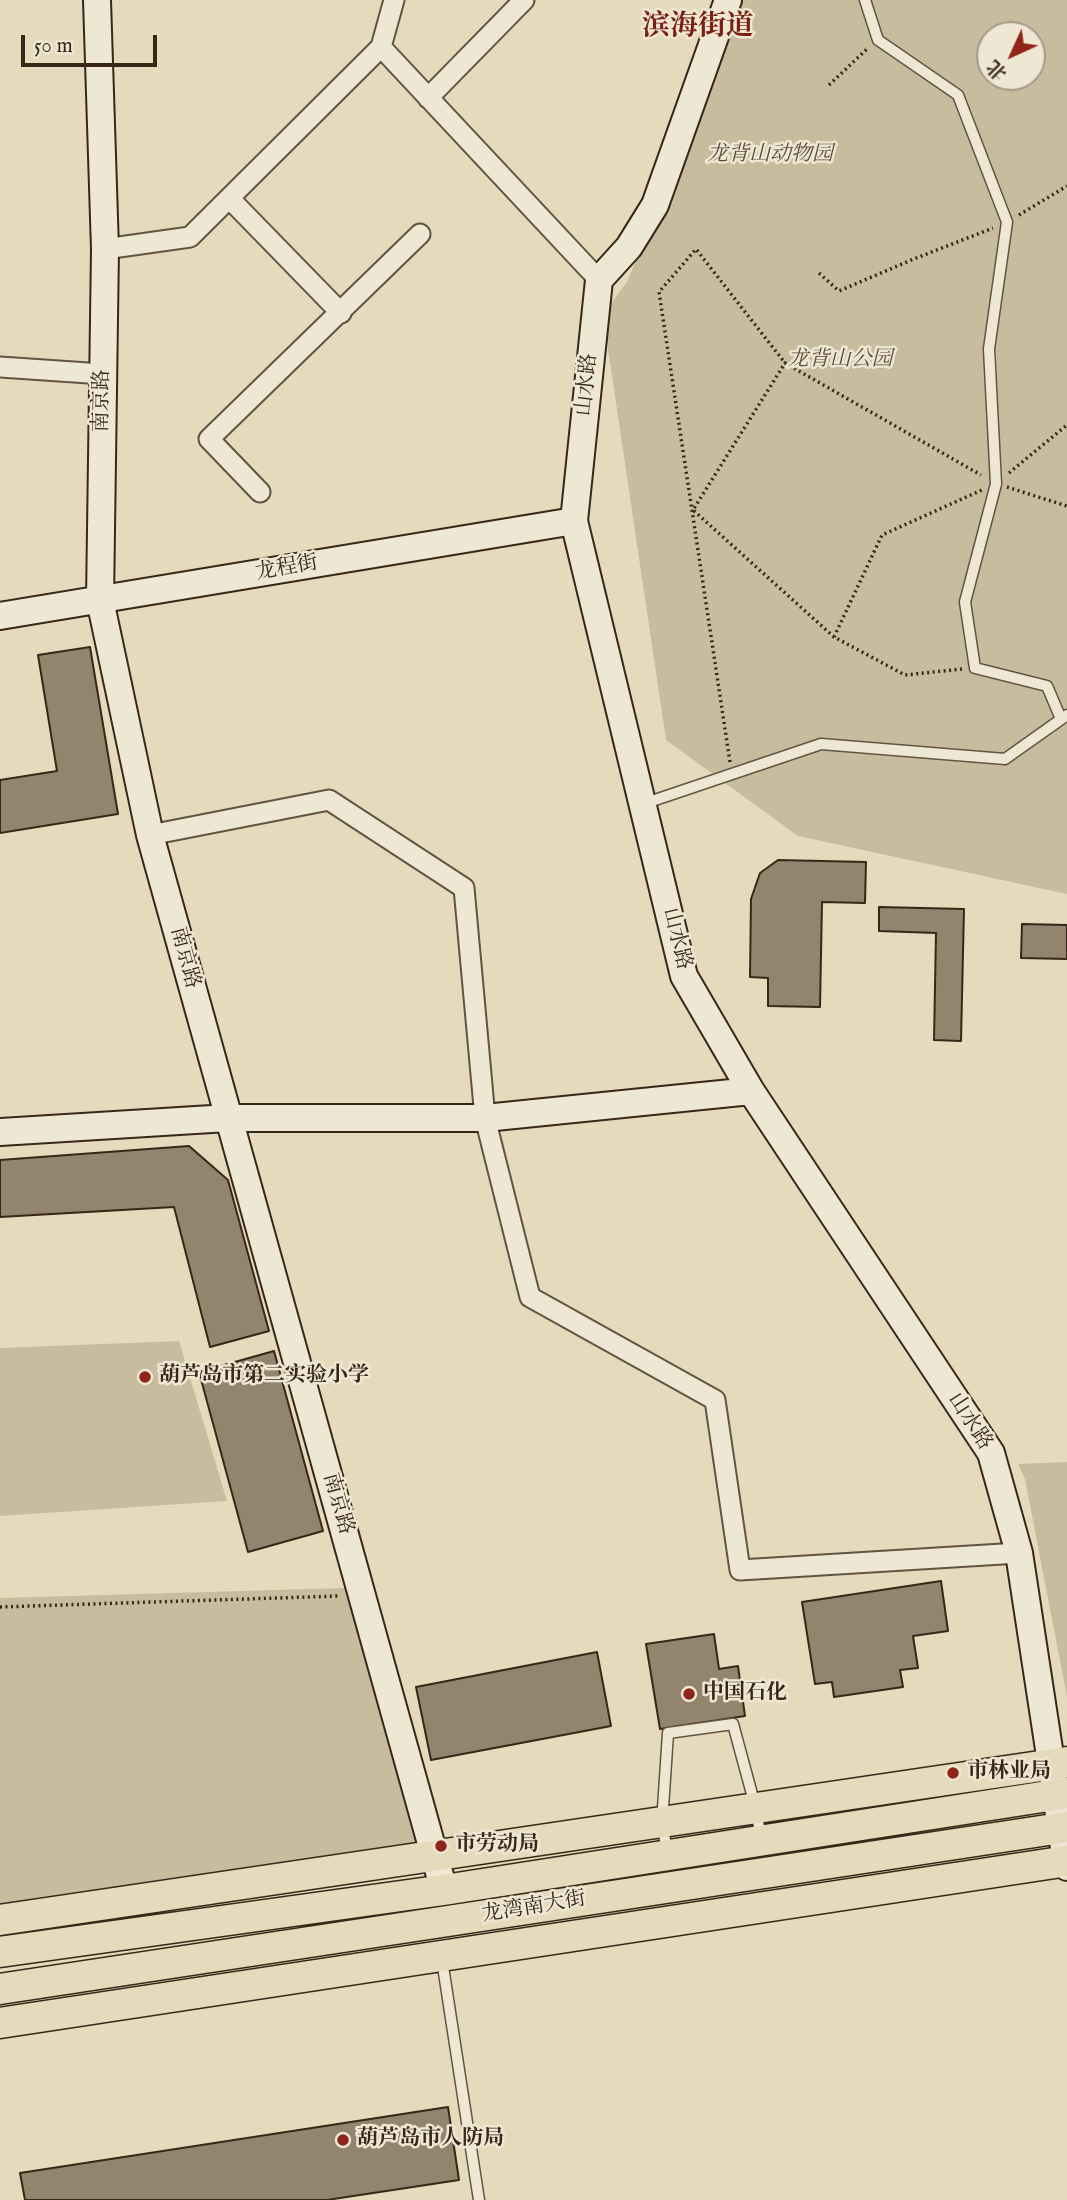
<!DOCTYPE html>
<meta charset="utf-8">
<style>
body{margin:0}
#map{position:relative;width:1067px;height:2200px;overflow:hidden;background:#e5dabb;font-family:"IM FELL English","Noto Serif SC",serif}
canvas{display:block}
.north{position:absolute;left:976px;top:21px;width:70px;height:70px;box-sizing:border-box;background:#eee7d3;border:2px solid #a59a89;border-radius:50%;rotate:225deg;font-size:19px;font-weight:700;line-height:28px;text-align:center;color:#382719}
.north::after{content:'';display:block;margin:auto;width:24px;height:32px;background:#8f2418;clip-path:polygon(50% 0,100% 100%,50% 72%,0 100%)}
.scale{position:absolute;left:21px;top:35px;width:136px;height:32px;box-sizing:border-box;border:4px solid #382719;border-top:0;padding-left:9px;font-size:21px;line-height:24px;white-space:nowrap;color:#382719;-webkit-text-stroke:5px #eee7d3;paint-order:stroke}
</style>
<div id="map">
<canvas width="1067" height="2200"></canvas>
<div class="north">北</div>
<div class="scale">50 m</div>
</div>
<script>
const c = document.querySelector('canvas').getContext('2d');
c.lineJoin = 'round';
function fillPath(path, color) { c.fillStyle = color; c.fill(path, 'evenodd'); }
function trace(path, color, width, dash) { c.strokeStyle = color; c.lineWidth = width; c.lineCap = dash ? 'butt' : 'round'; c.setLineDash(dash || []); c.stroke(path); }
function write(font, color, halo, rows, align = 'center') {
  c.font = font + ' "IM FELL English","Noto Serif SC",serif'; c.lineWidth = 5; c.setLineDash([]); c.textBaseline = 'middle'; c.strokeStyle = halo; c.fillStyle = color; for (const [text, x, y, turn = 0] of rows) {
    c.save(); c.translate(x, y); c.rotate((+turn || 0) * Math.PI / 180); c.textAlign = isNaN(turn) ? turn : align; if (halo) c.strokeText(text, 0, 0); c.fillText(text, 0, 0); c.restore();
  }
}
fillPath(new Path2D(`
 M740,0H1067V894L798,836L666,740L603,315L628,280ZM990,35H1032V77H990Z
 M179,1341L227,1501L0,1516V1348Z
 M1067,1462V1697L1025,1479L1018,1464Z
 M345,1588L418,1852L0,1905V1598Z`), '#c8bc9f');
const building = new Path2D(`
 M90,647L118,814L0,833V780L57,771L38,655Z
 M778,860L866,862L865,903L822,902L820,1007L768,1006V978L750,977L751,899L760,873Z
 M879,907L964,909L961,1041L934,1040L936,933L879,931Z
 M1022,924L1067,925V959L1021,958Z
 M189,1146L228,1180L269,1331L210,1347L174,1207L0,1217V1160Z
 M274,1351L323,1531L248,1552L199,1372Z
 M941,1581L948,1631L913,1636L918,1668L900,1670L903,1687L834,1697L832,1682L815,1684L802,1602Z
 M714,1634L719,1669L738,1666L745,1716L660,1729L646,1644Z
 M597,1652L611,1726L431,1760L416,1687Z
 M448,2107L459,2180L327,2200H25L20,2173Z`);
fillPath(building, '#92846d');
trace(building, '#382719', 2);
const lane = new Path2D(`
 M865,0L878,40L958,95L1007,222L989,349L996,484L965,602L975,668L1047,686L1061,719
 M643,804L821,744L1005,759L1067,715
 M667,1851L662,1823L668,1733L733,1724L756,1809L761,1839
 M442,1960L479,2200`);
const street = new Path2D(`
 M381,47L599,280
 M428,98L524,0
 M229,198L341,313
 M105,249L190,237L381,47L394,0
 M0,367L103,374
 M260,492L209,439L420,234
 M150,835L329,800L464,888L485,1118L530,1297L715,1400L740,1570L1019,1553`);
const secondary = new Path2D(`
 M97,0L105,249L100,600L150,835L444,1890
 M728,0L655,205L629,247L599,280L574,521L684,976L751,1091L991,1453L1019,1553L1067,1867
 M0,616L574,521
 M0,1132L228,1118H485L751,1091`);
const primary = new Path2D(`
 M0,1920L1067,1762
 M0,1952L444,1890L1067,1793
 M0,1989L1067,1827
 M0,2023L1067,1861`);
trace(lane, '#635442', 13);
trace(street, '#635442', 23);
trace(secondary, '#382719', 30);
trace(primary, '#382719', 33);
trace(new Path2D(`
 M829,85L868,48
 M1019,215L1067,186
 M819,273L839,291L909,261L993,228
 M1009,473L1067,425
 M1007,487L1067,506
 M834,637L882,535L982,490
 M962,669L905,675L834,637L693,510L785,363L981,475
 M730,762L659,292L696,249L785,363
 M0,1607L339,1596`), '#382719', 3.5, [2, 3.5]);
trace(lane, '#eee7d3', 10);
trace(street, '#eee7d3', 19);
trace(secondary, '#eee7d3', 26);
trace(primary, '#e5dabb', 30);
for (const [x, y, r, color] of [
 [145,1377,7,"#8f2418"],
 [689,1694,7,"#8f2418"],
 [953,1773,7,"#8f2418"],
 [441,1846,7,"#8f2418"],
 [343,2140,7,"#8f2418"]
]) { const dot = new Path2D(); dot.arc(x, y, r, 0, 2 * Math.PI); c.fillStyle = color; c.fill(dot); trace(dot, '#eee7d3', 2.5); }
write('italic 21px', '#5c4c3a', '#eee7d3', [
 ["龙背山动物园",770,156],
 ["龙背山公园",840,361]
]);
write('21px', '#382719', '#eee7d3', [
 ["山水路",588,385,-84],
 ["南京路",103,401,-89],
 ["龙程街",287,569,-10],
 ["山水路",676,939,76],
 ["南京路",184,958,75],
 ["山水路",969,1422,57],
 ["南京路",337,1504,74],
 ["龙湾南大街",534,1908,-9]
]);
write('bold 21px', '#382719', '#eee7d3', [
 ["葫芦岛市第二实验小学",159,1377],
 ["中国石化",703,1694],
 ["市林业局",967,1773],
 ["市劳动局",455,1846],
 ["葫芦岛市人防局",357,2140]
], 'left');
write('bold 28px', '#7a1f14', '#eee7d3', [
 ["滨海街道",698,28]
]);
</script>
